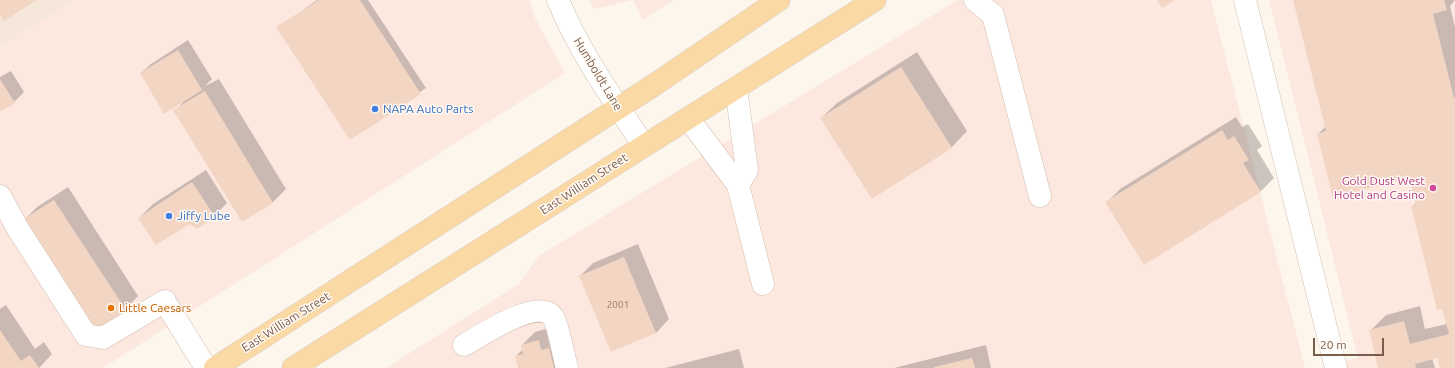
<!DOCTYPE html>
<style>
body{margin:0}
#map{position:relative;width:1455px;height:368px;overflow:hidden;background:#fdf6ec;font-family:Ubuntu,sans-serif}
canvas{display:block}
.scale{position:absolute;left:1313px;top:338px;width:71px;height:18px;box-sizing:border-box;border:2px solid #7a5c4d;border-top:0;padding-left:5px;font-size:12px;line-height:14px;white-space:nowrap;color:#7a5c4d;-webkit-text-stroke:3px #fffaf3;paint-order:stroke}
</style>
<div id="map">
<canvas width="1455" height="368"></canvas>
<div class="scale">20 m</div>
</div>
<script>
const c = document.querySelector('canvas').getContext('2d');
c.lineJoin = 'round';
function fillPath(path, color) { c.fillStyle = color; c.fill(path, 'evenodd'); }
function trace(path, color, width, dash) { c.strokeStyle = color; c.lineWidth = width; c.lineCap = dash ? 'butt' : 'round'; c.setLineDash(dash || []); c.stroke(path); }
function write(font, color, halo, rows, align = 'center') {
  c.font = font + ' Ubuntu,sans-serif'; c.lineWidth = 3; c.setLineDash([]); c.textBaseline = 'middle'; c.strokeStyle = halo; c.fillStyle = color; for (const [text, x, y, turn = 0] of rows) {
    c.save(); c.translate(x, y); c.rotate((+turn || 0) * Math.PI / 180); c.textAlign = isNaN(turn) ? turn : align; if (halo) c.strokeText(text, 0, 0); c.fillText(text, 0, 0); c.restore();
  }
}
fillPath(new Path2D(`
 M0,0H75L0,47Z`), '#f5e8da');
fillPath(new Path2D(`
 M75,0H530L535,18L565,73L103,368H0V47Z
 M590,0H674L643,20L633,0L594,9Z
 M958,0H1211L1305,368H386L519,284L540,255Z
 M1269,0H1455V368H1320L1358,358Z`), '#fde8e0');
fillPath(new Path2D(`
 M317,0H368L426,88L350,139L278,28Z
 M1294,0H1455L1450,6L1455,27V368H1441L1438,357L1432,358L1435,368H1379L1370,331L1386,315L1420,306L1425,329L1447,324L1413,206L1416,203L1410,177L1318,134L1326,126Z
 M188,40L212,79L205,86L219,79L286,189L273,202L242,221L175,111L184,101L141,73L151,64Z
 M917,52L967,131L952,147L872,198L821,118L837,103Z
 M11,71L24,92L14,102L0,111V77Z
 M1236,117L1242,127L1248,124L1262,146L1257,150L1274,178L1261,191L1145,263L1107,202L1120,189Z
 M206,170L227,203L214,216L190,222L139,218L153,204Z
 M68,187L138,296L125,310L24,220L37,207Z
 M638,244L669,319L656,333L580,276L593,263Z
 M6,305L35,349L44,342L52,354L39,368H0V309Z
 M552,327L570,368H519L516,356L523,349L522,345L535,332Z
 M986,345L991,368H894Z
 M739,349L744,368H665Z`), '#0003');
fillPath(new Path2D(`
 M0,0H37L4,21L0,15Z
 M319,0H360L421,94L350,140L276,27Z
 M1157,0H1175L1162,8Z
 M1293,0H1444L1447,10L1433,14L1454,98H1455V368H1440L1437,358L1415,364L1416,368H1378L1369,330L1404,321L1410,344L1449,334L1442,309L1437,310L1411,206L1416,205L1409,178L1333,198L1317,134L1326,131Z
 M178,50L202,90L164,114L140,73Z
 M901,67L952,148L872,199L820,118Z
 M0,79L15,103L0,112Z
 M205,91L273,203L242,222L173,110Z
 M1222,130L1228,140L1234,136L1249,160L1243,163L1261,192L1144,265L1105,202Z
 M192,182L215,217L197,229L190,224L156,245L138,218Z
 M54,200L126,310L94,331L22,220Z
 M624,257L656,333L611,352L579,276Z
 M0,330L21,361L30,355L39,368H0Z
 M539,340L541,350L549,348L554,368H518L515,356L523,354L521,345Z
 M972,358L975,368H934V367Z`), '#f3d5c3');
const minor = new Path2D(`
 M558,0C579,52 613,99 644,146
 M975,0L993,15L1040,196
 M1245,0L1336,368
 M736,88L747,170L738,185
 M688,118L738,185L763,284
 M0,196L18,229L86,335L103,338L165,301
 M169,308L206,368
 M464,345C482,335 538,297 553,317C558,324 564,358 567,368`);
const major = new Path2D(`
 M215,368L654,85L779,0
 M293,368L875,0`);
trace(minor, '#d1beb0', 23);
trace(major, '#dad1cd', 23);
trace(minor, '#fff', 22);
trace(major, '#fbd9a5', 22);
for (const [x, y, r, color] of [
 [375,109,4,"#3f7fe0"],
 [1433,188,4,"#d1479c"],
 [169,216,4,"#3f7fe0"],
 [111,308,4,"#e8710a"]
]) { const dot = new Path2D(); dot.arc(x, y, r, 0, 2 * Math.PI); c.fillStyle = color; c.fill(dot); trace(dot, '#fffaf3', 1.5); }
write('10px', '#987a6a', null, [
 ["2001",618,305]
]);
write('12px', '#7a5c4d', '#fffaf3', [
 ["Humboldt Lane",598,74,59],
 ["East William Street",584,184,-33],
 ["East William Street",286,322,-32]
]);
write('12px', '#366cbe', '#fffaf3', [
 ["NAPA Auto Parts",383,109],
 ["Jiffy Lube",177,216]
], 'left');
write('12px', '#b23c85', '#fffaf3', [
 ["Gold Dust West",1425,181],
 ["Hotel and Casino",1425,195]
], 'right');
write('12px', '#c56008', '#fffaf3', [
 ["Little Caesars",119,308]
], 'left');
</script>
